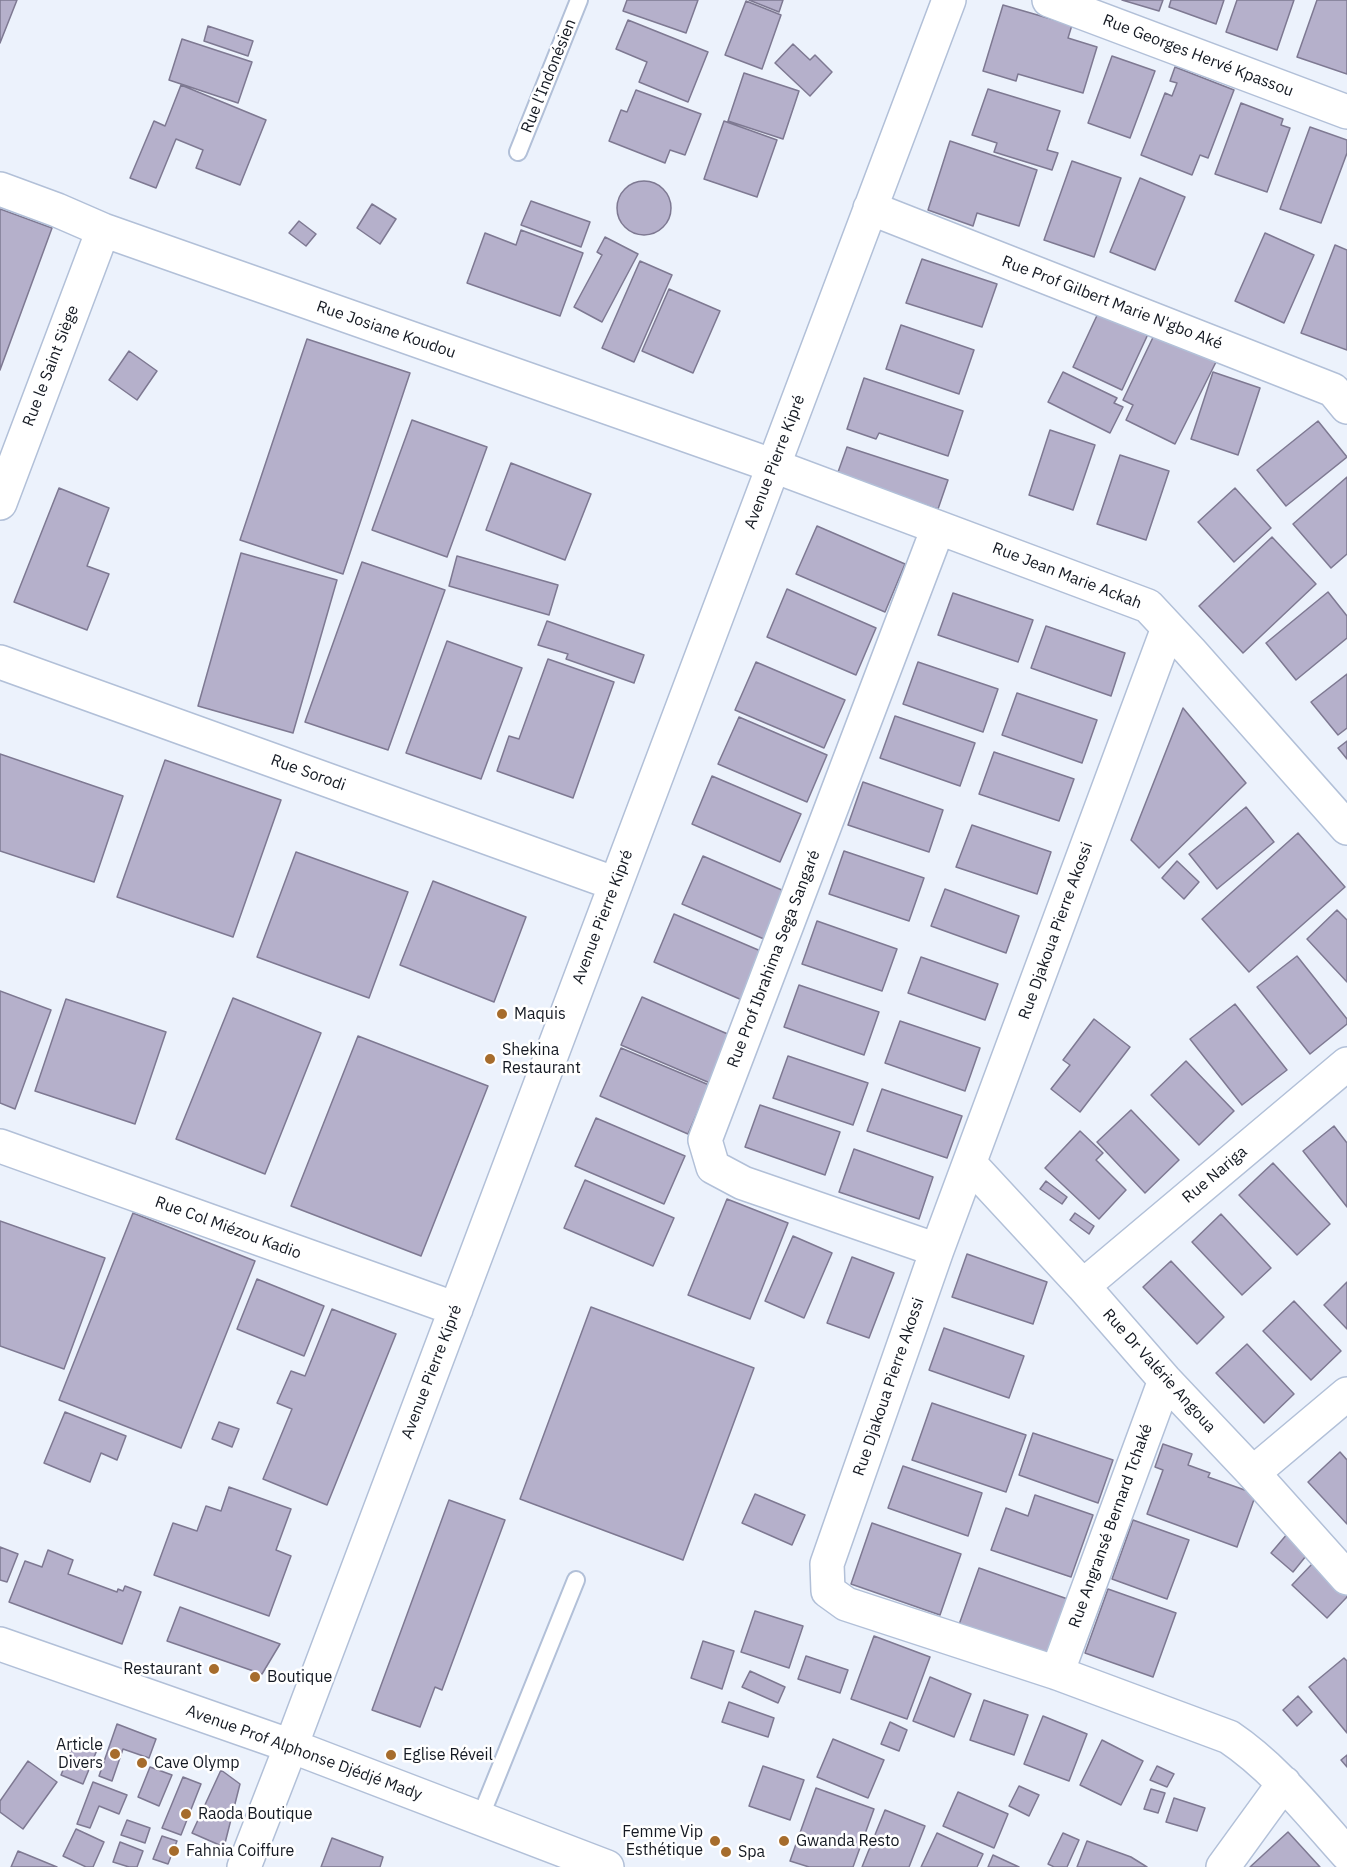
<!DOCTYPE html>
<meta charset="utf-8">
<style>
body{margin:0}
canvas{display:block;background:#ecf2fc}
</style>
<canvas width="1347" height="1867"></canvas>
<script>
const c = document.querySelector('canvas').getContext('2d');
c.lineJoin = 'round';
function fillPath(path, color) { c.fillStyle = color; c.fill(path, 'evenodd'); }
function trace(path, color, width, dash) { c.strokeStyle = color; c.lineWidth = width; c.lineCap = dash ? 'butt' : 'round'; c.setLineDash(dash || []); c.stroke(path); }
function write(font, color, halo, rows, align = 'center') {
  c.font = font + ' "IBM Plex Sans",sans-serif'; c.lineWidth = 5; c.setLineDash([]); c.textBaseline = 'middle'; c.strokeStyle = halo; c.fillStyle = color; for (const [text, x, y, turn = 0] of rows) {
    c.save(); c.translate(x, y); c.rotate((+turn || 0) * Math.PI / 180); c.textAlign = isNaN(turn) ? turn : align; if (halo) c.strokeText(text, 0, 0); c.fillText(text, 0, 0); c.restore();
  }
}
const building = new Path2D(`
 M0,0H17L0,43Z
 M627,0H698L686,33L623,11Z
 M749,0H783L779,12Z
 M1122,0H1163L1159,11Z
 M1171,0H1224L1216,24L1169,7Z
 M1237,0H1294L1277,50L1226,32Z
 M1317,0H1347V74L1297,57Z
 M746,1L781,15L762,69L725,55Z
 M1003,5L1072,25L1068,38L1097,47L1083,93L1018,74L1016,81L983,71Z
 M628,20L708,52L688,102L639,82L647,62L616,49Z
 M208,26L253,41L248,56L204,41Z
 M182,39L252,62L238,103L169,80Z
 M793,44L810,60L815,55L832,72L810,96L775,63Z
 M1112,56L1155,71L1130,138L1088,123Z
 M1175,67L1234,90L1208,158L1200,155L1192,175L1141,155L1165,93L1172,96L1177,83L1170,81Z
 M744,73L799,91L783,139L728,121Z
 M181,85L266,120L240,185L196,168L203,150L176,139L156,188L130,178L154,121L165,126Z
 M988,89L1060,111L1047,150L1058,153L1052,170L994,152L997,143L972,135Z
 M636,90L701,114L685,155L670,150L665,163L609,141L621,110L627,112Z
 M1241,103L1283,119L1281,125L1290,128L1267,192L1215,174Z
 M724,121L777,140L757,197L704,179Z
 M1310,127L1347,140V153L1321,223L1280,209Z
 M950,141L1037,170L1019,226L977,213L973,226L928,210Z
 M1072,161L1121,178L1094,257L1044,240Z
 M1140,178L1185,197L1155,270L1110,252Z
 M617 208a27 27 0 1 1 54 0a27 27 0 1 1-54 0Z
 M531,201L590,222L581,247L521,225Z
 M372,204L396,219L380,244L357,228Z
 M0,209L52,228L0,370Z
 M299,221L316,234L306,246L289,233Z
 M521,230L583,253L560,316L467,283L485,233L516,245Z
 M1265,233L1314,255L1284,323L1235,301Z
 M605,237L638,254L602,322L574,307L602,255L597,252Z
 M1335,245L1347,250V350L1301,333Z
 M922,259L997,284L982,327L906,303Z
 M640,261L672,275L634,362L602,348Z
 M669,289L720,311L693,373L642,351Z
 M1100,309L1149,332L1122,390L1073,367Z
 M901,325L974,350L959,394L886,369Z
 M1157,329L1218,358L1175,444L1126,420L1133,405L1123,400Z
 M307,339L410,373L343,574L240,540Z
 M129,351L157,371L137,400L109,380Z
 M1063,372L1117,398L1114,403L1123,407L1110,433L1048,402Z
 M1213,372L1260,388L1238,455L1191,439Z
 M864,378L963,411L948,456L879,433L876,439L847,429Z
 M412,420L487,447L447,557L372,530Z
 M1318,421L1347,457L1286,506L1257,470Z
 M1050,430L1095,445L1073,510L1029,495Z
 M847,447L948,480L938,509L837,475Z
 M1120,455L1169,471L1146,540L1097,524Z
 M511,463L591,494L565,560L486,530Z
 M1347,477V554L1331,568L1293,524Z
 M59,488L109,508L87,566L109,574L87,630L14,602Z
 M1235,488L1271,528L1234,562L1198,522Z
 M817,526L905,564L885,612L796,574Z
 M1272,537L1316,584L1243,653L1199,606Z
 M241,553L337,580L293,733L198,706Z
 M457,556L558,585L549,615L449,586Z
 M362,562L445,590L388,750L305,722Z
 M787,589L876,628L856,675L767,637Z
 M1328,592L1347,616V638L1296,680L1266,643Z
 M953,593L1033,620L1018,662L938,635Z
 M547,621L644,655L634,683L566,659L568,654L538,645Z
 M1046,626L1125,653L1111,696L1031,668Z
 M447,641L522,668L481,779L406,753Z
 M548,659L614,682L573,798L497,771L509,736L519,739Z
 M756,662L845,700L824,748L735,710Z
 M918,662L998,689L983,732L903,704Z
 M1347,674V728L1338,735L1311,702Z
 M1017,693L1097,720L1082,763L1002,735Z
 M1183,708L1246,783L1159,868L1131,840Z
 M895,716L975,743L960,786L880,758Z
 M739,717L827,755L807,802L718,764Z
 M1347,741V759L1338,748Z
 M994,752L1074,779L1059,821L979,794Z
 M0,754L123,796L94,882L0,851Z
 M165,760L281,800L233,937L117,897Z
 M712,776L801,814L780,862L692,824Z
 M863,782L943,810L929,852L848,825Z
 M1246,807L1274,842L1217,889L1189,854Z
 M972,825L1051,852L1037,894L956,867Z
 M1298,833L1345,887L1249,972L1202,919Z
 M844,851L924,878L909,921L829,894Z
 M296,852L408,892L369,998L257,957Z
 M703,856L791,894L771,942L682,904Z
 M1177,861L1199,882L1184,899L1162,878Z
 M433,881L526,917L494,1002L400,965Z
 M945,889L1019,916L1006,953L931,926Z
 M1337,910L1347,920V982L1307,939Z
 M674,914L763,952L742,1000L654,962Z
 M817,921L897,949L882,991L802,964Z
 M1297,956L1347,1019V1024L1310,1054L1257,987Z
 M921,957L998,984L985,1020L908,993Z
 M799,985L879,1012L864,1055L784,1027Z
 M0,991L51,1010L15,1109L0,1103Z
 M642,997L730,1035L710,1083L621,1045Z
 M233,998L321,1033L265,1174L176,1139Z
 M66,999L166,1032L135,1124L35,1091Z
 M1235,1004L1287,1070L1242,1105L1190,1039Z
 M1094,1019L1130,1047L1080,1112L1051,1089L1070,1065L1063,1060Z
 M900,1021L980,1048L965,1091L885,1063Z
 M358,1036L488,1086L421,1256L291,1206Z
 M621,1048L709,1085L688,1134L600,1096Z
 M788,1056L868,1083L853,1125L773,1098Z
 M1186,1061L1234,1111L1199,1145L1151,1095Z
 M882,1089L962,1116L947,1158L867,1131Z
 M760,1105L840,1132L825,1175L745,1147Z
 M1131,1110L1179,1160L1145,1193L1097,1142Z
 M596,1118L685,1156L664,1204L575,1166Z
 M1334,1126L1347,1143V1207L1303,1151Z
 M1080,1131L1103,1153L1096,1160L1126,1190L1099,1219L1045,1168Z
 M854,1149L933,1177L919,1219L839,1192Z
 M1273,1163L1330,1224L1297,1255L1239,1195Z
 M585,1180L674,1218L653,1266L564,1228Z
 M1046,1181L1067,1197L1062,1204L1040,1189Z
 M727,1199L788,1223L750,1319L688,1295Z
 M133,1213L255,1261L181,1448L59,1400Z
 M1075,1213L1094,1226L1089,1234L1070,1220Z
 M1221,1214L1271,1268L1242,1295L1192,1242Z
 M0,1221L105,1258L64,1369L0,1346Z
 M793,1236L832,1253L804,1318L765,1301Z
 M967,1254L1047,1282L1033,1324L952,1297Z
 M852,1257L894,1273L869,1338L827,1323Z
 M1171,1261L1224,1317L1197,1344L1143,1287Z
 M257,1279L324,1306L304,1356L237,1329Z
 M1347,1282V1329L1324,1305Z
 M1294,1301L1341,1351L1311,1380L1263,1331Z
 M591,1307L754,1368L683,1560L520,1499Z
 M332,1309L396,1334L327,1505L263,1479L292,1409L277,1403L291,1371L305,1376Z
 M944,1328L1024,1356L1009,1398L929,1370Z
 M1247,1344L1294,1394L1264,1423L1216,1373Z
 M932,1403L1026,1435L1006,1492L912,1460Z
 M65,1412L126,1436L117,1460L101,1453L90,1482L44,1463Z
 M219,1422L239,1429L232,1447L212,1439Z
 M1033,1433L1113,1460L1098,1503L1019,1475Z
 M1163,1444L1192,1454L1188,1465L1210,1473L1208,1477L1256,1494L1237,1547L1147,1514L1163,1470L1155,1467Z
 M1340,1452L1347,1460V1524L1308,1482Z
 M903,1466L982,1493L968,1536L888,1508Z
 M229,1487L291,1509L276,1550L291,1556L269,1616L154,1575L173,1523L197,1531L206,1506L221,1511Z
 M755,1494L805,1515L792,1545L742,1523Z
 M1035,1495L1093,1515L1071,1577L991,1550L1006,1508L1028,1516Z
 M449,1500L505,1520L442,1690L435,1687L420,1727L372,1710Z
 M1133,1520L1189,1540L1167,1599L1112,1579Z
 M872,1523L961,1554L940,1615L851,1584Z
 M1288,1533L1310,1551L1293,1572L1271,1553Z
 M0,1547L18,1554L7,1582L0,1580Z
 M48,1550L73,1560L68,1574L117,1592L118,1589L123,1591L125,1586L141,1592L122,1644L9,1602L25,1561L42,1567Z
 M1313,1563L1347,1595V1597L1327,1618L1292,1585Z
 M979,1568L1079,1603L1055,1670L955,1636Z
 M1108,1589L1176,1613L1153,1677L1085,1653Z
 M180,1607L280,1644L262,1674L167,1641Z
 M755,1611L803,1626L789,1668L741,1652Z
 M874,1636L930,1657L907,1719L851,1699Z
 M703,1641L734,1651L722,1689L691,1678Z
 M806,1656L848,1670L840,1693L798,1679Z
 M1344,1658L1347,1661V1733L1309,1687Z
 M750,1671L785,1687L778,1703L742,1687Z
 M930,1677L971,1694L954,1737L913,1721Z
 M1298,1696L1312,1712L1297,1726L1283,1710Z
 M984,1700L1028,1715L1014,1755L970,1740Z
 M729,1702L774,1718L768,1737L722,1722Z
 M1043,1716L1087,1734L1069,1781L1024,1764Z
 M890,1722L907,1730L899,1751L881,1744Z
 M117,1724L156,1739L149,1758L123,1749L112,1781L99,1776Z
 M833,1739L884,1760L868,1798L817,1777Z
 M1102,1740L1143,1761L1121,1805L1080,1785Z
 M75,1741L97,1750L83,1784L61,1775Z
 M1347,1755V1767L1341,1760Z
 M28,1761L57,1782L23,1829L0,1812V1801Z
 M763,1766L804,1780L790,1820L749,1806Z
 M1157,1766L1174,1774L1167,1787L1150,1780Z
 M150,1767L172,1775L159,1806L138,1797Z
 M221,1770L240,1784L224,1847L192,1833Z
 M183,1777L201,1784L181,1835L162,1828Z
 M93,1782L127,1795L119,1814L99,1806L90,1828L77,1824Z
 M1019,1786L1039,1795L1029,1816L1009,1806Z
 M816,1788L874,1809L853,1867H809L790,1861Z
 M1151,1789L1165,1793L1158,1813L1144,1809Z
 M958,1792L1008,1814L994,1848L943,1826Z
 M1174,1798L1205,1808L1197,1831L1166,1822Z
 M885,1810L925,1826L909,1867H862Z
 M127,1820L150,1828L145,1843L121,1835Z
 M76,1829L104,1842L93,1867H86L63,1856Z
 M1288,1832L1320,1867H1250Z
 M937,1833L983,1854L977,1867H921Z
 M1063,1833L1079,1840L1067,1867H1054L1048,1864Z
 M162,1836L177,1841L168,1864L153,1859Z
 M332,1838L383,1857L380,1867H321Z
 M1087,1841L1131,1857L1147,1867H1077Z
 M120,1842L143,1851L137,1867H129L113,1862Z
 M18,1851L57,1867H11Z
 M993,1855L1019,1867H988Z`);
fillPath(building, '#b5b0cb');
trace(building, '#7e7992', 1.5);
const service = new Path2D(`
 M518,152L579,0
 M480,1818L576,1580`);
const minor = new Path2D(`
 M1049,0L1347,112
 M0,189L57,210L103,230L774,466L1148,606L1190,651L1347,828
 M870,208L1333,390L1347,407
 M0,503L103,230
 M1168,628L937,1250L827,1564L828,1591L846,1604L1057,1673L1229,1737C1275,1768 1310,1813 1347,1854
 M0,662L616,884
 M0,1146L456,1309
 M970,1164L1083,1286L1165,1380L1253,1473L1347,1578
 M937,1250L743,1183L713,1167L705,1140L938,528
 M1083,1286L1347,1064
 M1253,1473L1347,1394
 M1057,1673L1165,1380
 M607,1867L291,1746L949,0
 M1223,1867L1284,1783`);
const tertiary = new Path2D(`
 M0,1644L291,1746L244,1867`);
trace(service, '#b2c0d8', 20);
trace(minor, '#b2c0d8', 36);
trace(tertiary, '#b2c0d8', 36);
trace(service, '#fff', 16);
trace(minor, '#fff', 33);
trace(tertiary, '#fff', 33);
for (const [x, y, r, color] of [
 [502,1014,6,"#a66c2c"],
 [490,1059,6,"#a66c2c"],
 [214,1669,6,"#a66c2c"],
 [255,1677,6,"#a66c2c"],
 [115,1754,6,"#a66c2c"],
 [391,1755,6,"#a66c2c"],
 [142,1763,6,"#a66c2c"],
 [186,1814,6,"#a66c2c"],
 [715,1841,6,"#a66c2c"],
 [784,1841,6,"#a66c2c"],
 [174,1851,6,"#a66c2c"],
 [726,1852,6,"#a66c2c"]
]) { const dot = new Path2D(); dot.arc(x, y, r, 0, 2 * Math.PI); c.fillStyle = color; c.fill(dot); trace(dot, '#fff', 2); }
write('16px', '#141922', '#fff', [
 ["Rue Georges Hervé Kpassou",1198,56,21],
 ["Rue l'Indonésien",549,76,-68],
 ["Rue Prof Gilbert Marie N'gbo Aké",1112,303,21],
 ["Rue Josiane Koudou",386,330,19],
 ["Rue le Saint Siège",51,366,-69],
 ["Avenue Pierre Kipré",775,462,-69],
 ["Rue Jean Marie Ackah",1067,576,21],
 ["Rue Sorodi",308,773,20],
 ["Avenue Pierre Kipré",603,917,-69],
 ["Rue Djakoua Pierre Akossi",1056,931,-70],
 ["Rue Prof Ibrahima Sega Sangaré",774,959,-69],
 ["Rue Nariga",1215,1175,-40],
 ["Rue Col Miézou Kadio",228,1228,20],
 ["Rue Dr Valérie Angoua",1159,1371,48],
 ["Avenue Pierre Kipré",432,1372,-69],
 ["Rue Djakoua Pierre Akossi",889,1387,-71],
 ["Rue Angransé Bernard Tchaké",1111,1526,-70],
 ["Avenue Prof Alphonse Djédjé Mady",304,1753,20]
]);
write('16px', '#141922', '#fff', [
 ["Maquis",514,1014],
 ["Shekina",502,1050],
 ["Restaurant",502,1068],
 ["Restaurant",202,1669,"right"],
 ["Boutique",267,1677],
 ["Article",103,1745,"right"],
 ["Divers",103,1763,"right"],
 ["Eglise Réveil",403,1755],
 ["Cave Olymp",154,1763],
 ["Raoda Boutique",198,1814],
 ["Femme Vip",703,1832,"right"],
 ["Esthétique",703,1850,"right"],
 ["Gwanda Resto",796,1841],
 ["Fahnia Coiffure",186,1851],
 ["Spa",738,1852]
], 'left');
</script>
